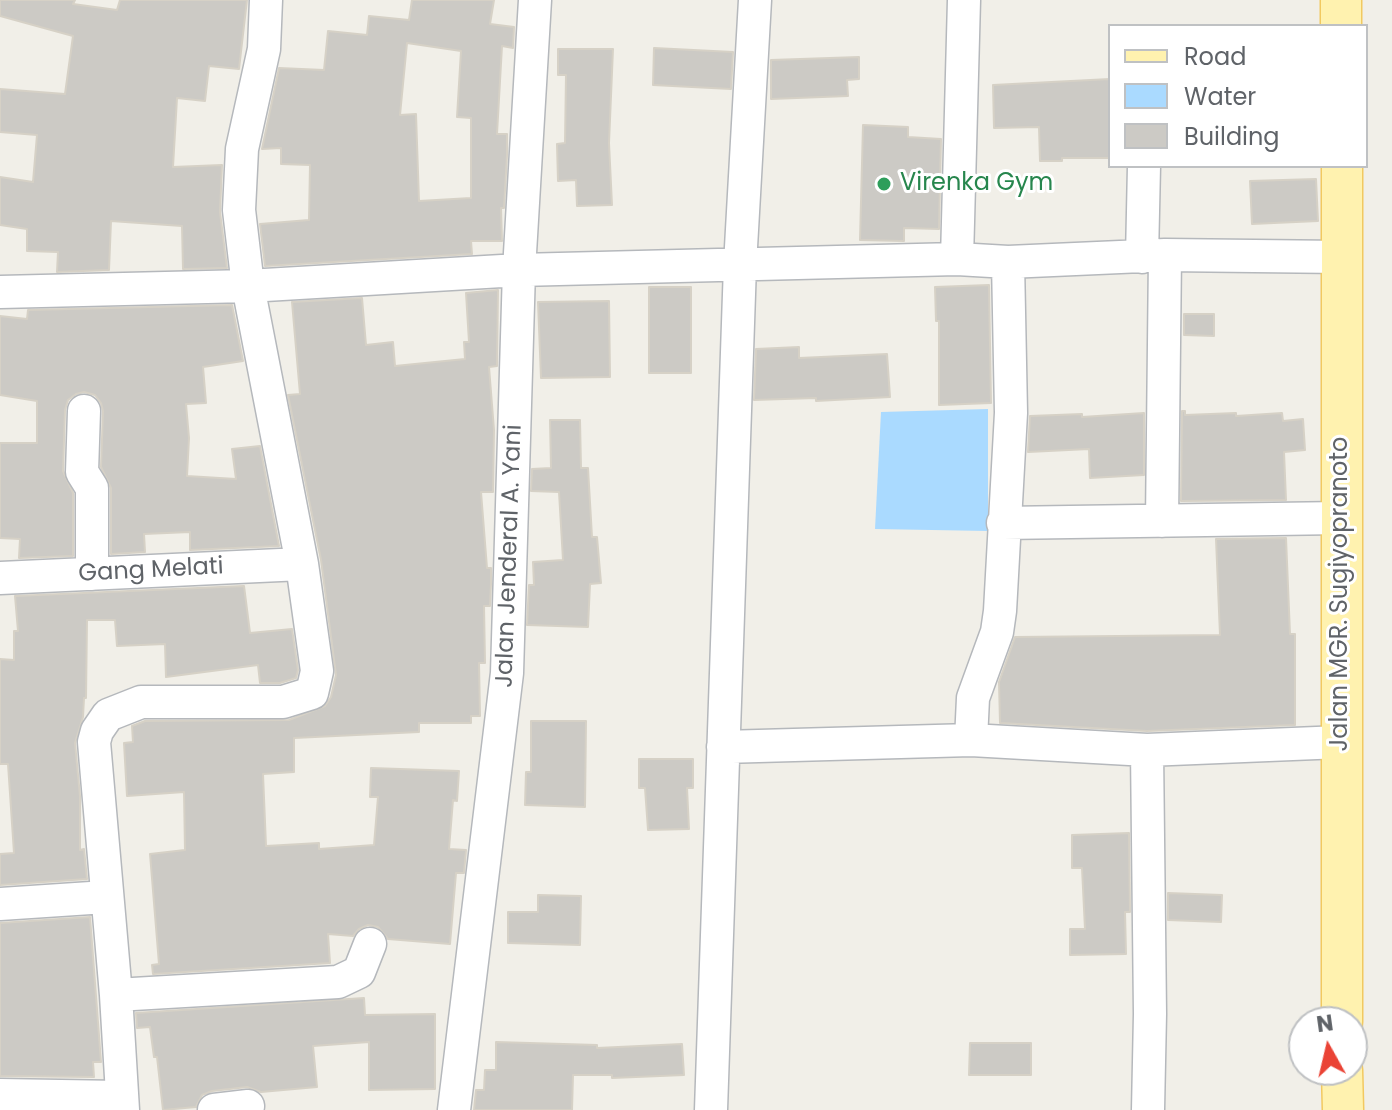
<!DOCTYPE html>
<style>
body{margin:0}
#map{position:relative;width:1392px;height:1110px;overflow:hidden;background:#f1efe8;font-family:Poppins,sans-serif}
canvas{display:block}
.legend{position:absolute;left:1108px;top:24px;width:260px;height:144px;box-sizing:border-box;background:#fff;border:2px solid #bfc1c3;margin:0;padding:10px 14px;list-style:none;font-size:24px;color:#5f6368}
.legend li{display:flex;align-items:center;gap:16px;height:40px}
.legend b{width:40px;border:2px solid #bfc1c3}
.north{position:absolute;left:1288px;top:1006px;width:80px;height:80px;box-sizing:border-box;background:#fff;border:2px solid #bfc1c3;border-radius:50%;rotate:352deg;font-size:22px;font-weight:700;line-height:32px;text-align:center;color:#5f6368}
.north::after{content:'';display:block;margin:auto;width:28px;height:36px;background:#ea4335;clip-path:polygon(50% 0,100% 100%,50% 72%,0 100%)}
</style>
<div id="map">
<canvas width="1392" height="1110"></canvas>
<ul class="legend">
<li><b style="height:10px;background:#fff2af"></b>Road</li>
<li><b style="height:22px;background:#aadaff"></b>Water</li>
<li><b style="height:22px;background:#cccac5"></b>Building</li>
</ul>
<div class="north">N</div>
</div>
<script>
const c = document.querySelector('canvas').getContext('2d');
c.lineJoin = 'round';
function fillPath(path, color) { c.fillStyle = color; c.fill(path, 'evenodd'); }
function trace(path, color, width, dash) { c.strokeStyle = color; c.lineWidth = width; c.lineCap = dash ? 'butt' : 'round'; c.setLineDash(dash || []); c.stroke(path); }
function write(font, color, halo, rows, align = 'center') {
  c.font = font + ' Poppins,sans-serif'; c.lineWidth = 6; c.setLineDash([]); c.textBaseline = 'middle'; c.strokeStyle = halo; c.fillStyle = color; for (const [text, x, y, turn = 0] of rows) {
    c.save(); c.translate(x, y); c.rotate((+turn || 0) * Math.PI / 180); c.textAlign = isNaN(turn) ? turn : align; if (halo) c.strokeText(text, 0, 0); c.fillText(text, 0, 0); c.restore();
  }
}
fillPath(new Path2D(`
 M988,409V531L875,529L881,412Z`), '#aadaff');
const building = new Path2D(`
 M0,0H75L73,4L117,10L120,0H247L239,69L209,66L205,101L177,98L173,167L222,165L220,212L227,268L183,269L182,226L111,221L109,270L57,272L58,252L27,251V229L0,225V177L33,182L37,135L0,132V89L65,94L73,36L0,16Z
 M412,0H494L490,24L514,27L513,48L502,46L497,134H507V155L504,208H501L502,241H471L472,254L265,266L260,224L309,220L310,165L281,164V148L262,149L279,68L324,70L328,31L367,35L369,16L409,20ZM407,43L461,51L457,117L471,118V198L419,201L416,114L400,115Z
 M654,48L733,52L731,89L653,85Z
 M558,49H613L609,143L612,205L577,206L576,180L558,181L557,144L565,143L566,75H558Z
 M859,57V79L847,80L848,96L771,99V60Z
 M1110,79V158H1062V161H1040L1039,127L994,128L993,85Z
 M863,125L908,127V137L941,139L939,229L904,228V241L860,240Z
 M1316,179L1318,221L1252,224L1250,181Z
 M989,285L991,403L939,405V321H936L935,287Z
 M649,287H691V373H649Z
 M498,290L497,366L489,367L494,430L493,492H481L487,568H491V584L490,606H484L485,663H479L480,716H471V723H419V732L294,738V772L263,774L266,846L319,843V849L374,845L378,797H370L371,768L459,771L457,801L453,800L449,849L466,850L464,873H456L450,944L388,939L378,927L368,925L359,929L353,936L328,934L330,963L153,974L152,965L159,964L150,854L185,850L184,792L127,796L124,743L133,742L132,726L145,721L289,720L325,706L331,697L336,675L321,560L288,395L300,394L292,302L362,298L366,345L393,342L395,366L465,359L464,342H469L466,293Z
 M609,301L610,377L541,378L538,302Z
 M232,305L243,361L203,367L206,403L186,404L189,438L187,476L236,479L232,449L260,446L279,546L190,550V532L144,534L145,552L111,554V488L101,467L103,411L101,403L95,395L84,392L76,394L68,400L65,410L63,471L73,493V556L19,558L20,539L0,538V443H37V401L0,395V316L27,319L28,310Z
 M1184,314H1214V336L1184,335Z
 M799,347V358L887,354L890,397L816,401V398L754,400L756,349Z
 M1182,411H1185V415L1236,413V416L1282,413L1283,421L1303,419L1305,450L1284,452L1286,500L1181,501Z
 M1144,413V475L1090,478L1089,449L1028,452L1030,416L1082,414V417Z
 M550,420H580L581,468H588L592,537H597L601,583L590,584L588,627L527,625L529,585H534L533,562L563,560L559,492L531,491L532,469L551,468Z
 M1286,538L1290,634H1295V725L1147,731L1000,723L999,682L1015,637L1220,635L1216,539Z
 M244,586L250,633L292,629L298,670L296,678L280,683H260L258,665L166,677L165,644L117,646L115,620H87L86,698H84L83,717L75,743L80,796V850L84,849L87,879L0,885V854L14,853L8,764H0V659L14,660V631H18L15,596Z
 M531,721H586L585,807L525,805L526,772H531Z
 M639,759H693V788H687L689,829L648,830L645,788H639Z
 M1129,833L1130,912H1125L1126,954L1070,955V929H1085L1082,868H1072V835Z
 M1168,893L1222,895L1221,922L1168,920Z
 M538,895L581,896L580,945L508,943V912H538Z
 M90,917L101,1062H93L94,1077L0,1076V923Z
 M364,998L365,1015L435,1014V1089L369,1090V1042L313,1046L317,1087L261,1092L247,1087L212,1091L202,1095L196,1107L163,1110L157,1057H154L150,1027L137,1028L136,1013Z
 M496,1042L597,1045V1048L682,1044L684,1075L612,1078V1075H573L572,1110H474L476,1090H484L485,1070H496Z
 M970,1043H1031V1075H969Z`);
fillPath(building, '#cccac5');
trace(building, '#d6d1c6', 2);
const minor = new Path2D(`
 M1142,257L1144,166
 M957,259L964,0
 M0,292L248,286L519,270L957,259L1008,262L1165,255L1343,257
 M84,411L82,472L92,488V574
 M1162,521L1165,255
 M1003,523L1341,518
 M0,578L302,564
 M971,740L973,698L997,632L1000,611L1011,413L1008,262
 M723,747L971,740L1147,750L1341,742
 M1147,750L1150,1014L1148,1110
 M0,904L106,897
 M116,995L338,982L359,972L370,944
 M0,1095L121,1097
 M123,1110L116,995L94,742L97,731L108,715L141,702H283L312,693L317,671L302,564L248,286L239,210L242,149L264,49L266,0
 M214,1110L248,1106
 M454,1110L507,673L519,270L535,0
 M711,1110L740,265L755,0`);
const major = new Path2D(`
 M1341,0V26
 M1342,166V1022
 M1342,1070L1343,1110`);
trace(minor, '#b5b8bc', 35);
trace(major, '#f2c960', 43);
trace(minor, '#fff', 32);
trace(major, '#fff2af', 40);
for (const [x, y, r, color] of [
 [884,184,8,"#2e9e5b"]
]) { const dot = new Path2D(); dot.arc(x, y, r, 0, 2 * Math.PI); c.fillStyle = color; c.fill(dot); trace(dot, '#fff', 3); }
write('24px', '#27864d', '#fff', [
 ["Virenka Gym",900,184]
], 'left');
write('24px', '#5f6368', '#fff', [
 ["Jalan Jenderal A. Yani",510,556,-88],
 ["Gang Melati",151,571,-3],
 ["Jalan MGR. Sugiyopranoto",1341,594,-90]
]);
</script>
